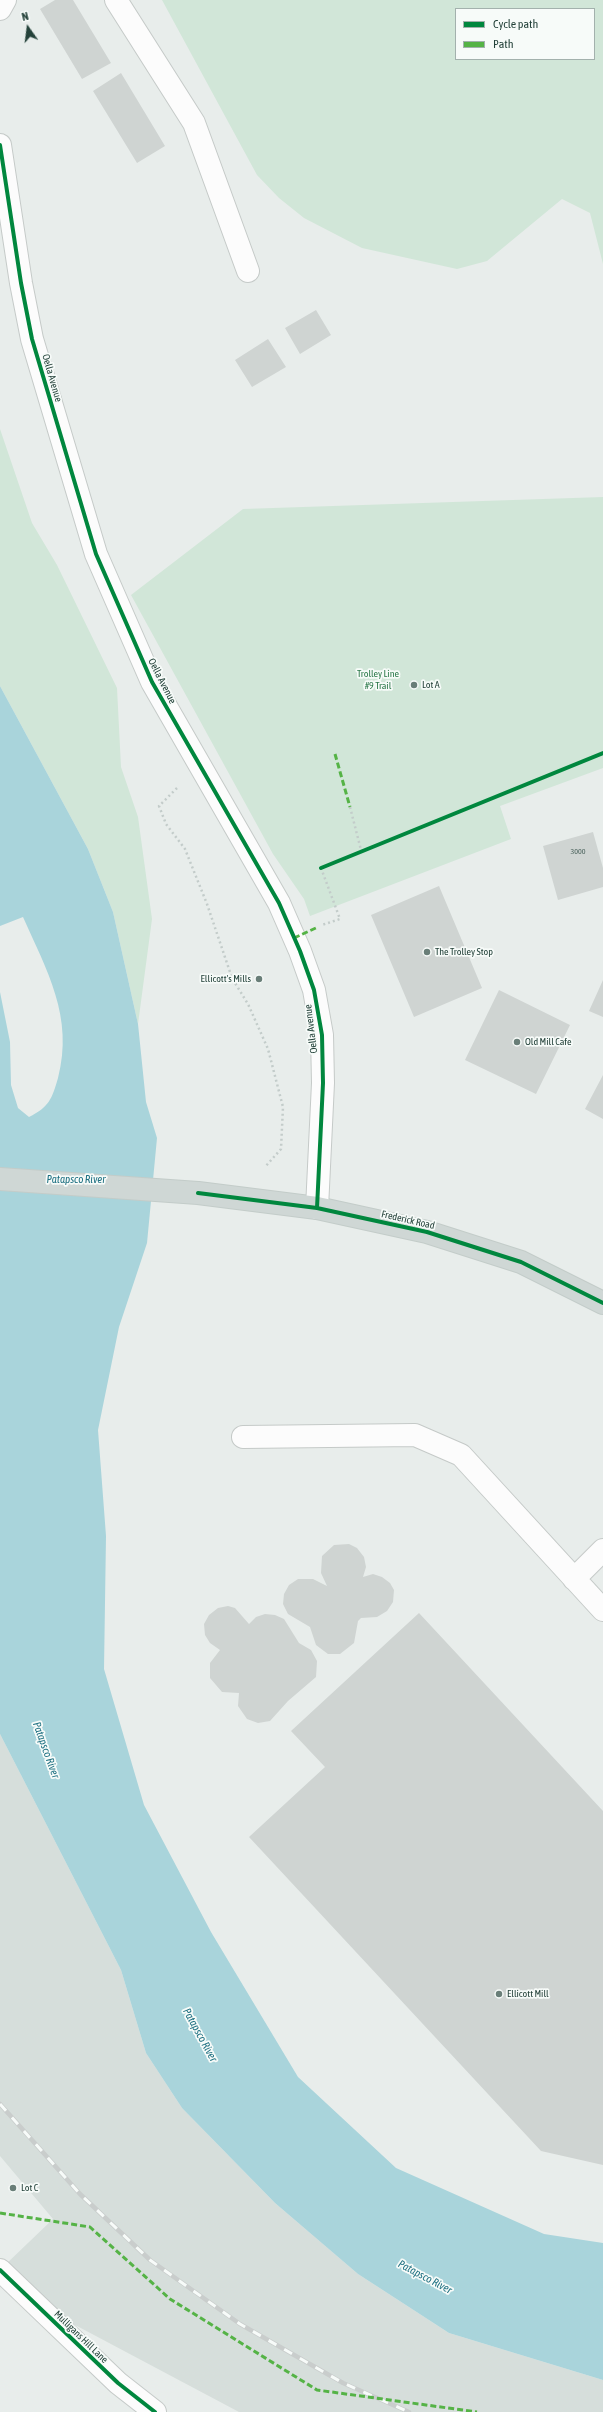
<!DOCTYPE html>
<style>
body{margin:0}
#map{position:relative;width:603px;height:2412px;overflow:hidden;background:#e8edeb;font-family:"Asap Condensed",sans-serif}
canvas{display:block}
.legend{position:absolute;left:455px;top:8px;width:140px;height:52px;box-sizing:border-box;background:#f7fbf9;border:1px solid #a3b1ad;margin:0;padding:5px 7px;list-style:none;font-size:12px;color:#24423a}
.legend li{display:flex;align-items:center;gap:8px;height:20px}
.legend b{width:20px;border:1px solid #a3b1ad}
.north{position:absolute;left:8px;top:8px;width:40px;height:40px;-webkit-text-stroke:3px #f7fbf9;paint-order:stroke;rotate:346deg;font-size:11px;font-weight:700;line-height:16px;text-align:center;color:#24423a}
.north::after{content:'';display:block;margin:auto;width:14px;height:18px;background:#24423a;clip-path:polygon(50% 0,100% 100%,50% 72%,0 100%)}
</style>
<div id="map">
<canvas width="603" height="2412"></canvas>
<ul class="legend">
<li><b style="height:5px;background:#00873e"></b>Cycle path</li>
<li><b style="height:5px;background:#55b346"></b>Path</li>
</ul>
<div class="north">N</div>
</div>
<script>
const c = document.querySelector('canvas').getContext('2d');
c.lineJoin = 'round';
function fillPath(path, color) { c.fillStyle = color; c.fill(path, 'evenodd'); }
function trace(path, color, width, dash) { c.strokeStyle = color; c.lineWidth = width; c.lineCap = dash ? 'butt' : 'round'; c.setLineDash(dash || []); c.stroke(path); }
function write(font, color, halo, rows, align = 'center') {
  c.font = font + ' "Asap Condensed",sans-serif'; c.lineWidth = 3.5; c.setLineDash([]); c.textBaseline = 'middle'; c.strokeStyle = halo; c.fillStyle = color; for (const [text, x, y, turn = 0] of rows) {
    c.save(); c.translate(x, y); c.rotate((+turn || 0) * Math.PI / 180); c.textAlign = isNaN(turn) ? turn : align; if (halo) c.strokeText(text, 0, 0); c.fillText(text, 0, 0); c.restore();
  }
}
fillPath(new Path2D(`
 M0,1734L121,1970L146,2053L182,2108L275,2203L358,2274L449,2333L603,2380V2412H239L45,2309L4,2266L53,2219L0,2156Z`), '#d6dedb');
fillPath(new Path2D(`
 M162,0H603V264L590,213L562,199L487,261L457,269L362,248L304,218L279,198L257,175ZM456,9H594V59H456Z
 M0,429L32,523L57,565L117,688L121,767L138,817L152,919L138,1024L113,912L88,849L0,686Z
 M603,497V768L500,806L511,839L310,916L304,899L273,854L131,595L243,509Z`), '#d1e6d8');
fillPath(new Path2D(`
 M0,686L88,849L113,912L138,1024L146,1102L157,1138L147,1243L119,1327L98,1430L106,1536L104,1669L144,1805L211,1932L298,2077L396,2168L544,2234L603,2243V2380L449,2333L358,2274L275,2203L182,2108L146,2053L121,1970L0,1734V992L10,1042L11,1085L18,1108L29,1117C49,1107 52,1099 58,1078C74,1017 47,971 23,917L0,926Z`), '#a9d4db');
fillPath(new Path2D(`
 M55,0H73L111,63L82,79L40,9Z
 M121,73L165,146L137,163L93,91Z
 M316,310L331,335L300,354L285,328Z
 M268,339L286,367L252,387L235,360Z
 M593,832L603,868V887L558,900L543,846Z
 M439,886L482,988L414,1017L371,915Z
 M603,980V1017L589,1011Z
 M499,990L570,1025L536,1094L465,1060Z
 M603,1075V1119L585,1109Z
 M349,1544L357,1548L364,1557L366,1567L363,1577L373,1574L382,1577L390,1583L394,1590L393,1602L387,1611L377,1617L361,1618L358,1621L354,1643L340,1654H328L316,1645L310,1627L288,1614L283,1604L284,1594L289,1585L298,1579H313L327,1586L321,1573L322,1556L334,1545Z
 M228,1606L235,1608L249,1624L256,1617L265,1614L275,1615L284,1619L299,1643L311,1650L317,1661L316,1677L288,1701L270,1721L258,1723L247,1719L238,1706L239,1693L222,1692L210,1678V1663L220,1650L210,1643L205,1635L204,1624L209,1615L218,1608Z
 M419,1613L603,1811V2165L541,2151L249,1837L325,1767L291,1731Z`), '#cfd4d2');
const minor = new Path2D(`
 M116,0L194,123L248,271
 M0,9L5,0
 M0,145L21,283L32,339L96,554L152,682L279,903L300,951L314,990L322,1035L323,1083L317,1208
 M243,1437L415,1435L461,1455L603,1610
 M574,1579L603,1550
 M0,2270L118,2383L155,2412`);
const major = new Path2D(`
 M0,1179L198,1193L317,1208L427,1232L521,1262L603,1303`);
trace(minor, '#c5cac8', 24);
trace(major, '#c3ccc9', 24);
trace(new Path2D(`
 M177,788L159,806L166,824L185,849L207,904L232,978L248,1004L268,1049L283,1107L281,1149L265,1167
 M350,807L361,850
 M321,868L340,919L322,925`), '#c3ccca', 2.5, [2, 3]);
trace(minor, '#fcfcfc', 22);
trace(major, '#cfd7d5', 22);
const rail = new Path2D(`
 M0,2104L80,2194L150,2260L240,2324L343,2383L409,2412`);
trace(rail, '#c9cdcc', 4.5);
trace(rail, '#f7fbf9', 3, [9]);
trace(new Path2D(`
 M335,754L350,807
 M294,938L318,927
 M0,2213L90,2227L170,2299L317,2390L477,2412`), '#55b346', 3, [6, 3]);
trace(new Path2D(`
 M0,145L21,283L32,339L96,554L152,682L279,903L300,951L314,990L322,1035L323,1083L317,1208
 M321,868L603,753
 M198,1193L317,1208L427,1232L521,1262L603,1303
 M0,2270L118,2383L155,2412`), '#00873e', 4);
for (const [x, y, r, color] of [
 [414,685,4,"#697e78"],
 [427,952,4,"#697e78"],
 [259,979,4,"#697e78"],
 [517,1042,4,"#697e78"],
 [499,1994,4,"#697e78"],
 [13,2188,4,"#697e78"]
]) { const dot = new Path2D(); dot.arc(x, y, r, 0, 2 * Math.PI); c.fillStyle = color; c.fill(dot); trace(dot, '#f7fbf9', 1.5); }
write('8px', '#506761', null, [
 ["3000",578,851]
]);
write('10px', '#24423a', '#f7fbf9', [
 ["Oella Avenue",52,378,74],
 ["Oella Avenue",162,681,63],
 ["Oella Avenue",311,1029,-97],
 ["Frederick Road",408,1220,13],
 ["Mulligans Hill Lane",81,2337,44]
]);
write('10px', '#2d7a4b', '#f7fbf9', [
 ["Trolley Line",378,674],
 ["#9 Trail",378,686]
]);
write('10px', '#24423a', '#f7fbf9', [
 ["Lot A",422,685],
 ["The Trolley Stop",435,952],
 ["Ellicott's Mills",251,979,"right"],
 ["Old Mill Cafe",525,1042],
 ["Ellicott Mill",507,1994],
 ["Lot C",21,2188]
], 'left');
write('italic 11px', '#1c6f80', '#f7fbf9', [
 ["Patapsco River",76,1180],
 ["Patapsco River",46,1750,70],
 ["Patapsco River",200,2035,61],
 ["Patapsco River",425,2277,28]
]);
</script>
